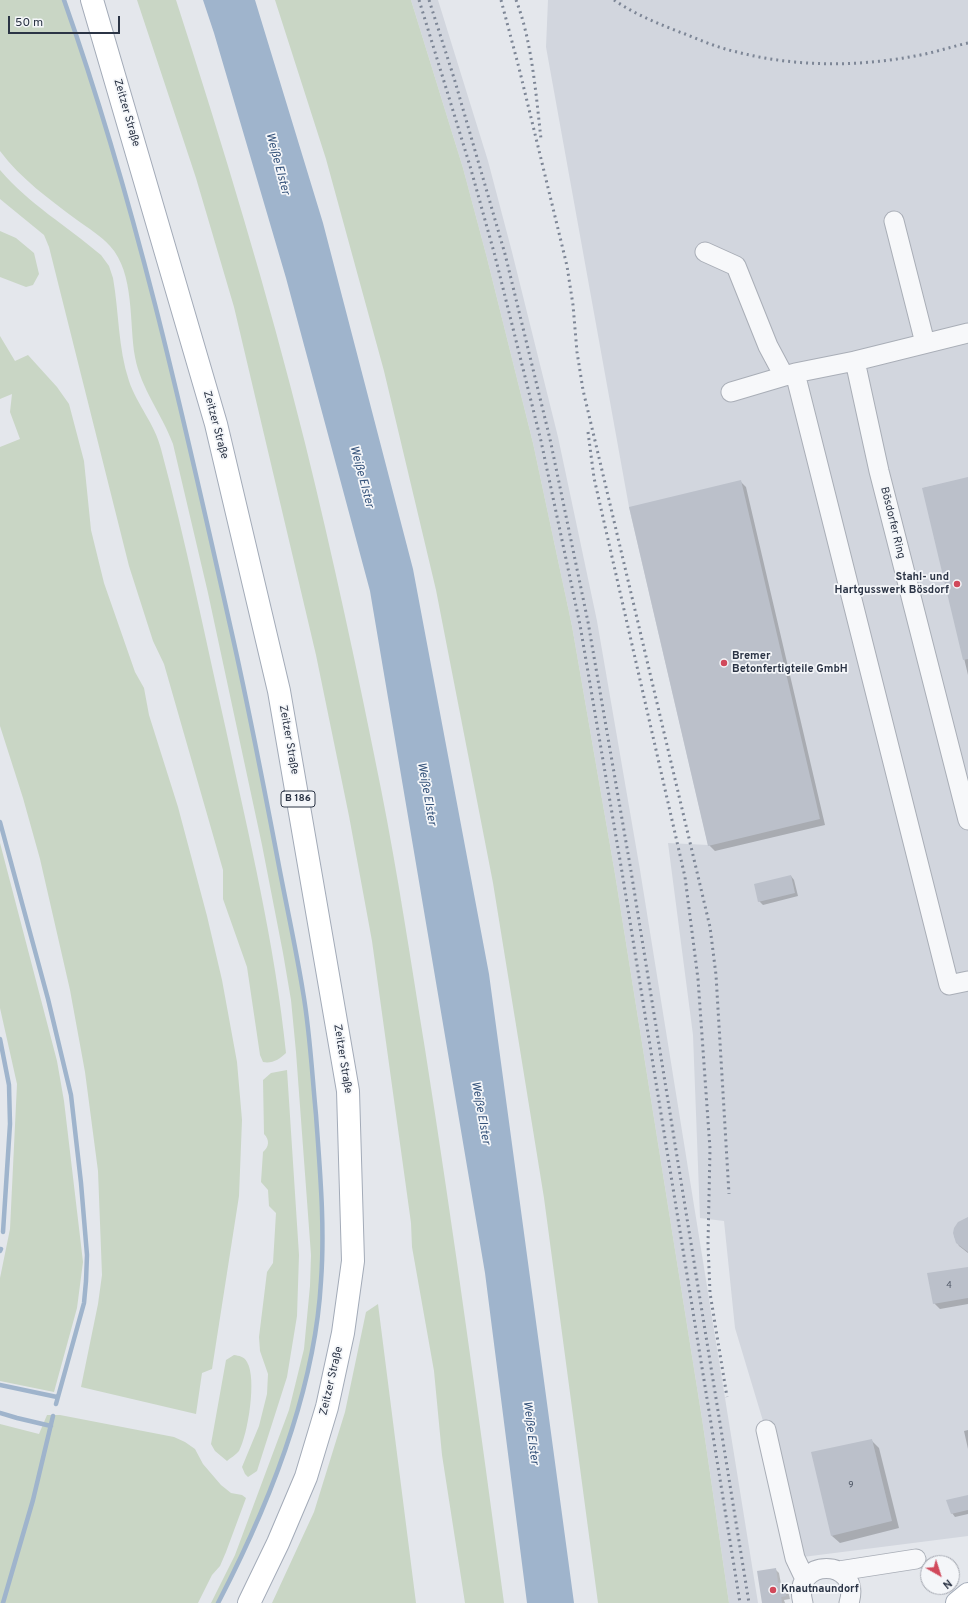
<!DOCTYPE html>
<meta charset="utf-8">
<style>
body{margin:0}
#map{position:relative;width:968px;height:1603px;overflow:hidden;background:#e4e7ec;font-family:Overpass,sans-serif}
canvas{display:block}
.north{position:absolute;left:920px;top:1555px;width:40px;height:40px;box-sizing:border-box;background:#f4f6f9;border:1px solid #a4a8b1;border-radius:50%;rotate:141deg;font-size:11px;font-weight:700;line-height:16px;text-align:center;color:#2b3445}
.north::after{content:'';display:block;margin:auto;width:14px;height:18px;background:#d1495b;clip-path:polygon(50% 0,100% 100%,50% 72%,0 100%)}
.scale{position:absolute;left:8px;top:16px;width:112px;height:18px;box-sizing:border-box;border:2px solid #2b3445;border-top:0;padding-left:5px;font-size:12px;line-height:14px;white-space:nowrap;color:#2b3445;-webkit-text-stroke:3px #f4f6f9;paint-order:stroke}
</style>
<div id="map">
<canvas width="968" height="1603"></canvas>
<div class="north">N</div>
<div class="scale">50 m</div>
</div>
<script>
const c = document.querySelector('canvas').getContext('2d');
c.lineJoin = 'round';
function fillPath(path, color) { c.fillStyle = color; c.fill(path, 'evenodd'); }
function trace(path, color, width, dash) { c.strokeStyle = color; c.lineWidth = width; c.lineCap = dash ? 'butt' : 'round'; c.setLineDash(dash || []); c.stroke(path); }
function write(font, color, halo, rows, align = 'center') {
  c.font = font + ' Overpass,sans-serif'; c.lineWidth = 3.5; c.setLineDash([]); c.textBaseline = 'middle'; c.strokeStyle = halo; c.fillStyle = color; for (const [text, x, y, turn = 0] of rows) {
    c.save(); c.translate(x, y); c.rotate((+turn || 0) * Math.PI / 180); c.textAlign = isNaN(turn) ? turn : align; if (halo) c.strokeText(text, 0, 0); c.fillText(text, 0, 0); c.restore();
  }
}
fillPath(new Path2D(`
 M411,0H438L488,161L512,252L558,437L597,621L640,870L758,1603H729L703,1425L615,874L572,626L533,443L487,258L463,168Z
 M548,0H968V1536L795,1558L766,1431L735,1328L724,1221L700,1218L693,1035L668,843L708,845L629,507L546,47Z`), '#d2d6de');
fillPath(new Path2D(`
 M0,0H64C136,203 183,415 230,625C248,704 263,782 278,861C286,904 296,948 303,992C310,1032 312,1074 316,1115C320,1171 325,1226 321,1281C315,1390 268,1507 218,1603H211L235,1555L289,1410L304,1349L310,1286L311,1255L296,1052L291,1000L283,953L262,845L208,593L173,444C162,414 141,389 135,357C129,324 135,273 110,246C101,236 88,228 77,220C49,199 21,179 0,151Z
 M137,0H176C223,146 268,294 305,443C333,557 358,673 381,789C398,875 411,962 425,1049C454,1233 479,1418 504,1603H465L442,1455L434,1371L412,1247L411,1223L372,941L349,816L316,655L234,307L196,178Z
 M275,0H411L463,168L487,258L533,443L572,626L615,874L703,1425L729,1603H598L544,1198L493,883L436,590L384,371L326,159Z
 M0,170C29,204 67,226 101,255L109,266L113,278C119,312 118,348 129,381C137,405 155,424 161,449C186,542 205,637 226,730C249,837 275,944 286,1053C280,1059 272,1064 263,1062L260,1055L247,967L223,899V870L164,664L153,641L129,566L49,247L44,235L0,199Z
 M0,231L16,238L34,253L39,274L33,285L26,287L0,277Z
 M0,336L15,361L28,355L57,387L69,404L84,461L91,530L104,583L135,672L144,688L149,715L178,807L207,916L222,980L237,1062L242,1120L239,1196L212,1369L202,1373L196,1414L81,1387L98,1304L102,1275L98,1171L85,1072L70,990L40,859L23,798L0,726V447L20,439L10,412L12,394L0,399Z
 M0,843L57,1061L64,1101L83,1262L77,1308L54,1392L0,1381V1278L10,1229L17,1084L0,1008Z
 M287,1070L299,1255L297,1316L287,1377L257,1471L248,1477L245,1474L242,1467L259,1426L267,1394L268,1374L260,1351L259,1337L267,1272L273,1263L276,1213L269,1206L268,1190L261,1182L263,1152C269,1147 270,1140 264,1134L263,1080L271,1073Z
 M378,1304L416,1603H272L314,1512L345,1412L366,1312Z
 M234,1355C239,1356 244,1356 247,1362C257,1378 248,1434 239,1451C236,1455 230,1458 227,1461L215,1451L211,1444L226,1360Z
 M47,1415H60L174,1437L185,1442L195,1449L203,1464L221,1485L231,1493L242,1495L246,1498L226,1552L220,1566L212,1575L198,1603H0V1424L39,1434Z`), '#c9d6c5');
fillPath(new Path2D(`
 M203,0H255L323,223L413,569L489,974L574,1603H527L485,1273L370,591L286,278L214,33Z`), '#9fb4cc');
fillPath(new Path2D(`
 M968,478V675L924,488Z
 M740,481L746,487L825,825L715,851L709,845Z
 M791,876L794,880L798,896L763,905L759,901Z
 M968,1221V1253L959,1246L954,1236L955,1229Z
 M968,1268V1304L940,1309L934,1303Z
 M968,1430V1449L964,1431Z
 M871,1440L879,1448L899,1528L840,1543L832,1536Z
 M968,1496V1514L955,1517L952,1513Z
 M775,1569L779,1573L781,1584L784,1583L787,1587L790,1599L784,1600L785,1603H763Z`), '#0003');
trace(new Path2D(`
 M64,0C136,203 183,415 230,625C248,704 263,782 278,861C286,904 296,948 303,992C310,1032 312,1074 316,1115C320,1171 325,1226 321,1281C315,1390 268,1507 218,1603
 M0,822L48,999L71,1095L81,1183L87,1255L86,1281L84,1303L56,1404
 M0,1039L9,1085L10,1124L3,1232
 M0,1251L1,1249
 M0,1385L57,1397
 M0,1413L17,1418L51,1426
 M3,1603L33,1500L53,1416`), '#9fb4cc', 4.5);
fillPath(new Path2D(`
 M968,477V659L963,660L922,488Z
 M741,480L820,819L708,846L629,507Z
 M791,875L795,893L758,902L754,884Z
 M968,1217V1252L956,1243L953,1233L954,1228L958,1222Z
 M968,1267V1298L933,1304L927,1273Z
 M872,1439L892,1521L831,1536L811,1452Z
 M968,1495V1510L951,1514L946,1500Z
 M776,1568L778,1583L784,1582L786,1596L781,1597L782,1603H762L757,1571Z`), '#bbc0ca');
const minor = new Path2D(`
 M894,221L925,343
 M705,252L736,266L768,346L784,376
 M968,333L855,361L879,471L968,820
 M855,361L795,373L949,985L968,981
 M731,392L795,373
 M766,1430L795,1558L805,1579
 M839,1571L916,1559
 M803,1603C790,1557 863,1557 849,1603`);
const major = new Path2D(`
 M92,0L216,424L279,691L348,1091L353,1261L343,1333L327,1407L306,1477L278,1543L249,1603
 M957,1603L968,1594`);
trace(minor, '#a9aeb7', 21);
trace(major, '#a3abb8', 24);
trace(minor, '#f7f8fa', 19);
trace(major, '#fff', 22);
trace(new Path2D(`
 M419,0L470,166L495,256L541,441L580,625L622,872L740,1603
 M429,0L454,78L505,254L550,439L588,622L631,871L749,1603
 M501,0L519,68L567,266L573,305L577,352L583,390L710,927L716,975L729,1194
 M516,0C532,41 536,95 541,139
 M614,0C636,15 661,25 685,34C702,41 719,48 737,52C795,67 856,67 915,56C933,53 950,47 968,43
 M588,432L594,478L685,877L698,979L710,1149L708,1244L710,1293L727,1397`), '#7d8696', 3, [2, 4]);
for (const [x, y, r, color] of [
 [957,584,4,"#d1495b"],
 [724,663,4,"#d1495b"],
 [773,1590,4,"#d1495b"]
]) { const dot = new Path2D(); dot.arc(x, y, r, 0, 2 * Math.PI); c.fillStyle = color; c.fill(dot); trace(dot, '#f4f6f9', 1.5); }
write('9px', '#4f5766', null, [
 ["4",949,1286],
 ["9",851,1486]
]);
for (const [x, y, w] of [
 [298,799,34]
]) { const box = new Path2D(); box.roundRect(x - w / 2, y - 8, w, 16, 3); c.fillStyle = '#f4f6f9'; c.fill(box); trace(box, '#2b3445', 1); }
write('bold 10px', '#2b3445', null, [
 ["B 186",298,799]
]);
write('11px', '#2b3445', '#f4f6f9', [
 ["Zeitzer Straße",126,113,74],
 ["Zeitzer Straße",215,425,75],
 ["Bösdorfer Ring",892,523,76],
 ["Zeitzer Straße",288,740,80],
 ["Zeitzer Straße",342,1059,81],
 ["Zeitzer Straße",332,1381,-77]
]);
write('bold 11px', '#2b3445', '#f4f6f9', [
 ["Stahl- und",949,578,"right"],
 ["Hartgusswerk Bösdorf",949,591,"right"],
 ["Bremer",732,657],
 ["Betonfertigteile GmbH",732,670],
 ["Knautnaundorf",781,1590]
], 'left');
write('italic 12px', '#34527a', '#f4f6f9', [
 ["Weiße Elster",277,164,75],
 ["Weiße Elster",361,477,75],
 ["Weiße Elster",426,794,80],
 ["Weiße Elster",480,1113,80],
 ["Weiße Elster",530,1433,83]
]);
</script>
